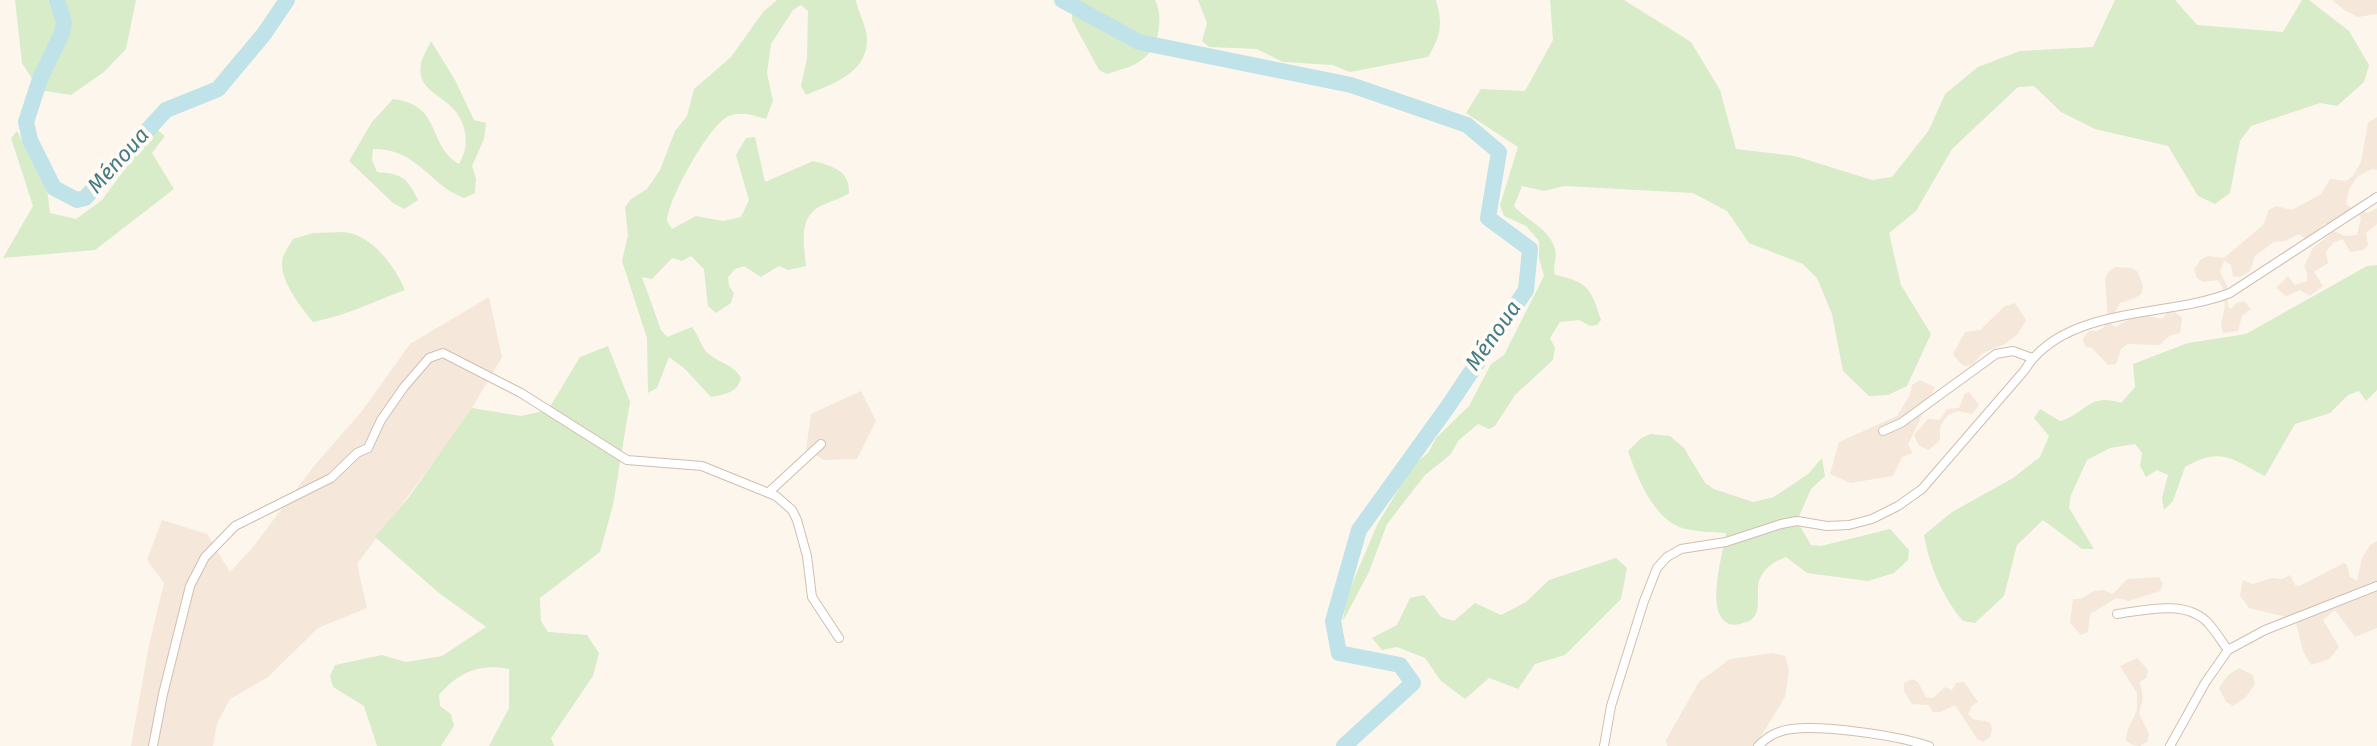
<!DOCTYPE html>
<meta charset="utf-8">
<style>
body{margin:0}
canvas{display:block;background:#fdf6ec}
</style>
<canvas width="2377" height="746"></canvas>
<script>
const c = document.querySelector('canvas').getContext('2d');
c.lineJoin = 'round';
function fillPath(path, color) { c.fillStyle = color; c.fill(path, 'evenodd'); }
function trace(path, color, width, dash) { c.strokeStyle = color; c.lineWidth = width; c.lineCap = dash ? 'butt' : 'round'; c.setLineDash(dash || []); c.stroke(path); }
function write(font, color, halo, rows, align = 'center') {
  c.font = font + ' "Fira Sans",sans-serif'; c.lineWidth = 8; c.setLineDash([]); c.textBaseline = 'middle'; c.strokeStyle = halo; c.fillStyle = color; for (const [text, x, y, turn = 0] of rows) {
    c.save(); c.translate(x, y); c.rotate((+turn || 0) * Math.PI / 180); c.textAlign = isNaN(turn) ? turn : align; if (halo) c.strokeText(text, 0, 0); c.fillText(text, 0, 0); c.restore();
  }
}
fillPath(new Path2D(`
 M2332,0H2377V14L2358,17L2344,10Z
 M2377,117V170L2372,169L2358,176L2349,189L2346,204L2353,209L2368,213L2377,208V224L2366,233L2368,245L2363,250L2350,252L2343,239L2334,242L2326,252L2328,263L2314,272L2323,286L2310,296L2300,290L2286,296L2276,288L2288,276L2295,285L2307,281V273L2304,266L2313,248L2334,231L2345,236L2357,235L2361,218L2359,215L2351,213L2334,223L2323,224L2313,237L2305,238L2299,234L2285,241L2274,242L2255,256L2250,271L2240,277L2233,276L2231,265L2224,261L2220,272L2227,286L2228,306L2231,309L2236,303L2244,301L2251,309L2242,316L2238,331L2223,333L2221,325L2225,305L2222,287L2218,280L2203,282L2197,278L2194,270L2200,260L2208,256L2224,258L2263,225L2269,210L2276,206L2292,210L2321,194L2330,179L2346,181L2353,176L2361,162L2368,123Z
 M2115,267L2132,268L2138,272L2143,287L2141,294L2135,298L2120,303L2109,323L2116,327L2139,314L2162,319L2167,313L2175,312L2182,318L2180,333L2171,335L2159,345L2128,344L2121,349L2116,364L2108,365L2092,348L2085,346L2083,338L2089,331H2097L2104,327L2108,320L2105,279L2108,272Z
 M489,297L502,357L463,423L357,564L367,608L318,628L268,677L230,699L217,723L213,746H131L149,645L164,583L147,560L162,520L207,534L230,572L253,547L314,466L362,411L410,344Z
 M2015,303L2026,320L2018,334L2005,344L1983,353L1972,365L1964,366L1958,361L1953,354L1965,332L1980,330L2005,306Z
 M1920,380L1935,387L1908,445L1913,453L1902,457L1893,476L1850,483L1830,474L1839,442L1897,416L1910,395L1912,385Z
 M861,391L876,421L857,459L824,460L806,449L811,414Z
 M1969,392L1979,405L1972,414L1958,411L1948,415L1940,426V440L1929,450L1919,446L1914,435L1928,419L1940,420L1947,409L1959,408L1965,393Z
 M2377,541V628L2355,637L2335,610L2323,620L2339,647L2329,659L2311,665L2303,651L2295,619L2249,608L2240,596L2243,580L2253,584L2272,578L2282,579L2290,575L2295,585L2299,586L2344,563L2347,565L2350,577L2357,581L2362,558L2371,544Z
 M2159,577L2163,584L2160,591L2129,601L2117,598L2090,614L2088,632L2081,635L2070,623L2073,599H2080L2095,591L2103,590L2113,594L2127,579Z
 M1773,653L1785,656L1789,670L1785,697L1755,746H1667L1666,740L1699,682L1730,659Z
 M2137,658L2148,670L2146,678L2140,682L2143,698L2139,713L2149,734L2147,742L2140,746L2132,745L2126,740L2127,732L2137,710V693L2120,666Z
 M2239,668L2253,675L2255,684L2246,697L2233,706L2226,702L2219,688L2228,675Z
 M1912,679L1918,682L1926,697L1933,698L1945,687L1952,690L1956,683L1964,682L1978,702L1972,706L1968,714L1973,719L1990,722L1992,729L1990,737L1983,742L1977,739L1955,705L1941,712H1933L1928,705L1912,704L1904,691V683Z`), '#f5e8da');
fillPath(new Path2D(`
 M15,0H136L126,49L104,72L71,95L39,90L22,63Z
 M777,0H856C858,12 866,25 867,37C869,73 832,84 806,95L801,86L807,58L808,11L801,5L793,10L771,44L767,73L773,101L766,119C753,115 742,111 729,116C709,124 668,200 667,221L672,229L696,216L723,221L741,217L749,200L736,155L746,138L755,137L765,182L813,161C832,166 850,170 849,193C841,199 834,200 825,204C797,215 804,241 806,266L788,270L779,266L761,277L744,266L735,269L728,277L729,286L734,293L731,303L716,313L708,306L704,269L691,256L682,261L672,258L652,279L642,277L661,330L667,337L692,327C698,334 699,342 705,350C714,362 733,363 741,378C737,393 726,394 711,397L685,369L669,357L657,388L648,393L647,338L622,261L628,235L625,207L631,199L647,189L660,170L675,131L687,116L694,89L731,57L763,12Z
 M1072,0H1155C1164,17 1159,47 1143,59C1133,67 1120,70 1107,74L1099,70L1072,20Z
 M1198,0H1436C1443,24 1441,36 1428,57L1350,72L1332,65L1283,62L1257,49L1209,47L1202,41L1207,23Z
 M1550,0H1624L1691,42L1720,90L1736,149L1795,156L1872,180L1892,177L1929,130L1945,94L1978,67L2020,51L2093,47L2115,0H2175L2197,25L2283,32L2302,0H2309L2349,31L2369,65L2364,82L2337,106L2320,103L2251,126L2240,141L2230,193L2215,204L2198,196L2168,146L2095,129L2061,112L2034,86L2018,87L1952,149L1916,211L1889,233L1901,285L1931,334L1907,386L1888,395L1869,396L1843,371L1832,314L1817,278L1803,264L1749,243L1727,211L1693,193L1564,186L1544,191L1522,186L1514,206C1526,220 1550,229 1555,249C1558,258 1552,266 1555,275C1589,282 1591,289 1601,320L1597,325L1590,326L1579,320L1560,322L1550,338L1555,348L1553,360L1515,395L1495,426L1489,429L1478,424L1459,440L1450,455L1425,475L1387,524L1369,572L1343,621L1347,596L1377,525L1413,465L1428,453L1436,438L1469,406L1491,364L1504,355L1544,276L1539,258V241L1526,226L1504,216L1500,205L1518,147L1466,113L1481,89L1525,91L1553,40Z
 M431,41L455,80L474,120L486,123L484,139L472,166L476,179L475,193L464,198C429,185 417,148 373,149L372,160L377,172C402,174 407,177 418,200L404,209L393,203L349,161L372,122L393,99C443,105 426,144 459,164C469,148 468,128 456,112C444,95 416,91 421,64C422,57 428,48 431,41Z
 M155,128L165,136L152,153L174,189L95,250L3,258L33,206L11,138L17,131L47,189L50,213L76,219L102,200Z
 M344,232C372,235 395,266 405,290C375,301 345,316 313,322C301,307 277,278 283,257C285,251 290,245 293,239L313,233Z
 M2377,265V390L2366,401L2359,391L2348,395L2330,413L2295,424L2265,476C2232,459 2221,446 2185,467L2173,501L2164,510L2162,498L2168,475L2157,470L2146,477L2140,466L2142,453L2135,444L2110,448L2087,460L2071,495L2069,508L2094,549H2082L2043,520L2017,545L2004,596L1975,623L1963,621C1943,598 1929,565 1924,535L1952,512L2013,478L2040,457L2049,436L2034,418L2040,409L2060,421C2085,415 2088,392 2121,403L2135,387L2133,364L2188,343L2246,334L2367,266Z
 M608,346L630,402L613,505L600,552L540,598L541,621L548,632L587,635L599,653L593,676L551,738L554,746H489L509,708V669C480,663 458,672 439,695L440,706L451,714L454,726L441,746H377L364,706L333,687L330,676L335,665L382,655L406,662L442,656L486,627L439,593L375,537L409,497L472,408L521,416L548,410L580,357Z
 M1651,434L1670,436L1684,448L1705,483L1714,489L1753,502L1774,497L1808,474L1822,458L1825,476L1811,489L1797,521L1811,545L1821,546L1890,529L1909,550L1908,560L1894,573L1868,581L1807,573L1786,557C1774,561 1763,569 1759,581C1755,596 1765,619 1743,623C1737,625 1731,626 1726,622C1706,609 1723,553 1726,533C1713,532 1695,532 1682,528C1653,518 1637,477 1628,451L1641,438Z
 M1616,558L1627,568L1621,599L1565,655L1535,664L1518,689L1489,678L1465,699L1441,681L1425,658L1397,647L1382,650L1372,638L1397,625L1410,598L1424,595L1441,617L1454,621L1475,603L1501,615L1526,602L1549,580Z`), '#d8ecc9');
trace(new Path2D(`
 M57,0L64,22L62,33L40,79L26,122L30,140L54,188L77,200L85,198L166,110L218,89L264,34L287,0
 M1062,0L1139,42L1351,85L1467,125L1499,152L1488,218L1530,249L1526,290L1449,405L1359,530L1333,621L1339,653L1400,665L1413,683L1344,746`), '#bfe3e8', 16);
const minor = new Path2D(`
 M1883,431L1901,423L1996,354L2013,351L2032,358
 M769,492L821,444
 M2117,614C2146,610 2187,599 2209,624C2216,632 2222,642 2228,650
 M153,746L163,694L190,586L205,557L235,526L331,478L357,453L368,448L381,420L404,387L429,358L443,353L521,393L627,460L702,466L776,496L792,510L797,520L807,556L812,597L839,638
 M1604,746L1611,706L1644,601L1657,568L1667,557L1681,549L1726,542L1781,524L1797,521L1827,526L1849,525L1872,519L1898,506L1922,489L2024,371C2064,305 2167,318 2230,293L2377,197
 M1758,746C1764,740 1770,735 1779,732C1808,721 1898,736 1929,746
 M2170,746L2205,683L2228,650L2265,630L2377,586`);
trace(minor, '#d1beb0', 10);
trace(minor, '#fff', 8);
write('italic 22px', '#437c86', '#fffaf3', [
 ["Ménoua",119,161,-48],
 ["Ménoua",1494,336,-55]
]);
</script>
